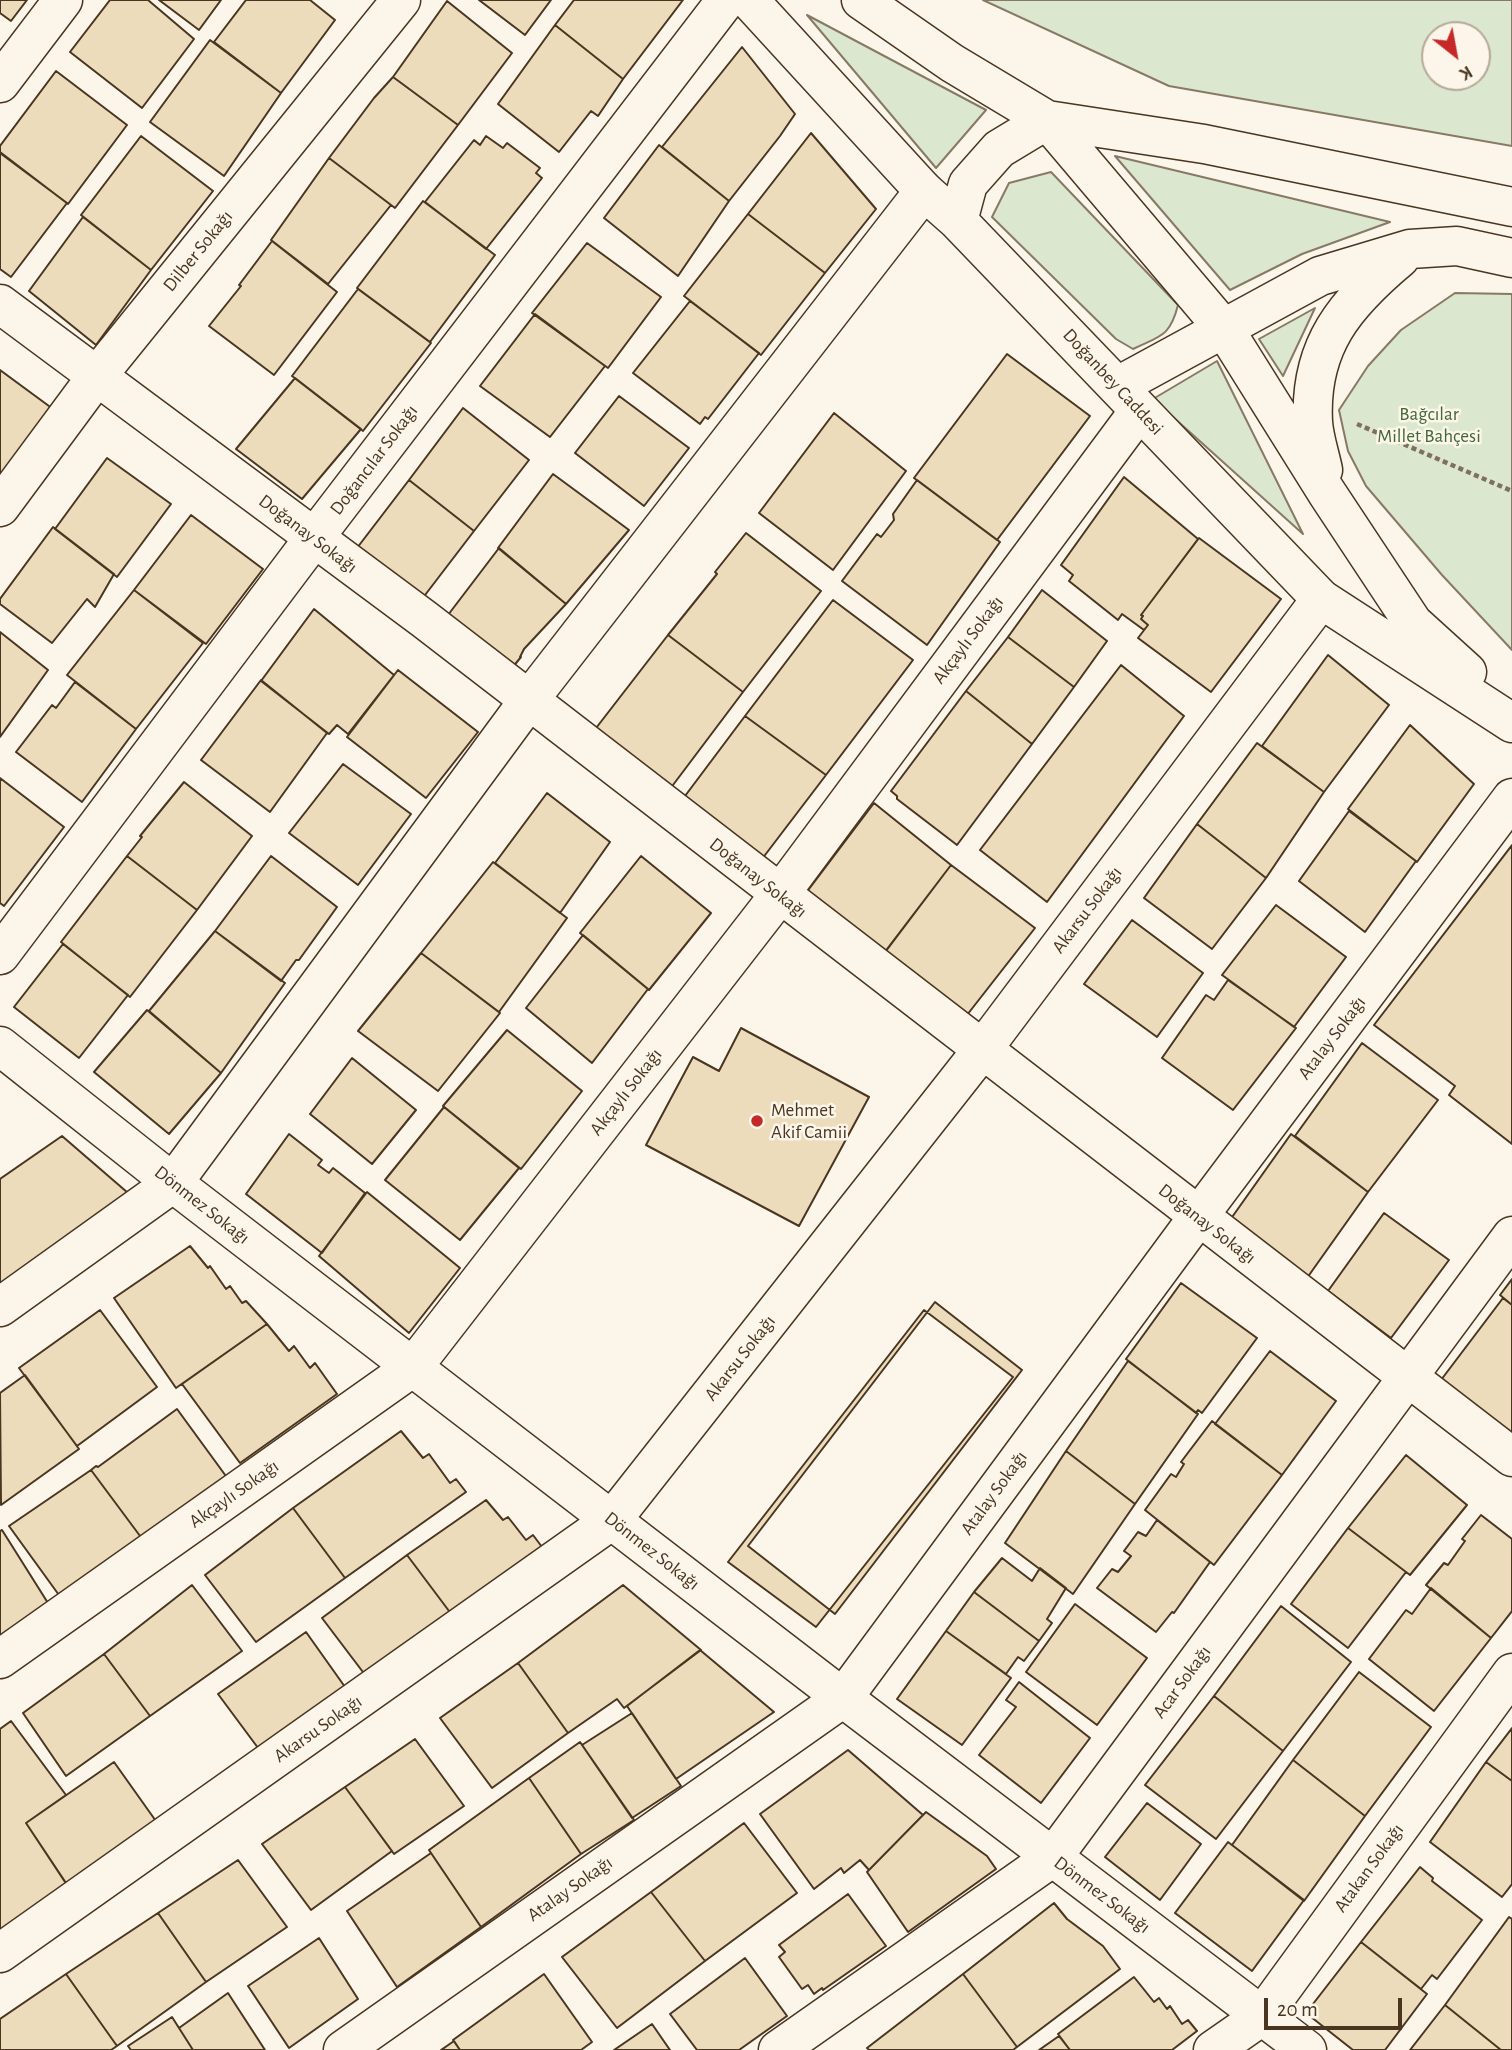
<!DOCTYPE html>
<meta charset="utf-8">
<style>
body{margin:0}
#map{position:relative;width:1512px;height:2050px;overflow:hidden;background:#fbf6e9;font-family:"Alegreya Sans",sans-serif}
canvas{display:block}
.north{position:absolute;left:1421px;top:21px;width:70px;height:70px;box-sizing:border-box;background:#fbf6e9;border:2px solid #b4a999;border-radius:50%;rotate:149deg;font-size:19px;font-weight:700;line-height:28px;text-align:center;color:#4a3520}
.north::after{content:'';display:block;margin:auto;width:24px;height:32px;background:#c62828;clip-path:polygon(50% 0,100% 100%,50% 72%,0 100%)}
.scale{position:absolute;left:1264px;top:1998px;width:138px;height:32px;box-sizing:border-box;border:4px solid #4a3520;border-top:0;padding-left:9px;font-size:21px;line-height:24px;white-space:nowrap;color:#4a3520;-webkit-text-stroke:5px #fbf6e9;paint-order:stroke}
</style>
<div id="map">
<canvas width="1512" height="2050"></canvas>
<div class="north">K</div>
<div class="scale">20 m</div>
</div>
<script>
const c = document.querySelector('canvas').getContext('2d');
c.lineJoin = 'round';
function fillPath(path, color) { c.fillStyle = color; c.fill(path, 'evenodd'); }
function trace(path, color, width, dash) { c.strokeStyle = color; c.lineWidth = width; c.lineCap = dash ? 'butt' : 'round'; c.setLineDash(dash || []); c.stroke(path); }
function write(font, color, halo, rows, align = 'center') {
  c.font = font + ' "Alegreya Sans",sans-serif'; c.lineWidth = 5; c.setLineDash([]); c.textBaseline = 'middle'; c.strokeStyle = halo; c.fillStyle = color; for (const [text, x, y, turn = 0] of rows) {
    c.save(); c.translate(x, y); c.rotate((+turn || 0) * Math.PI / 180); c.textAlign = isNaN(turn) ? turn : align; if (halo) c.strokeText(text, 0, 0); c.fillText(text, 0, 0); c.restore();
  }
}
const green = new Path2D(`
 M983,0H1512V146L1169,86ZM1435,35H1477V77H1435Z
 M807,15L986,110L936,168Z
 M1115,156L1390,222L1302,254L1230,290Z
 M1051,172L1178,305C1170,337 1160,336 1133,349L1116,339L992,217L1009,183Z
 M1455,293L1512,294V650L1442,575L1366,486L1348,451L1339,410L1368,366L1401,330Z
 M1315,308L1283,376L1259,339Z
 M1217,361L1303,534L1153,399Z`);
fillPath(green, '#dce7d0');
trace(green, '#887966', 2);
const building = new Path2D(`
 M0,0H27L11,21L0,13Z
 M110,0H148L194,39L142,108L70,52Z
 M159,0H221L199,30Z
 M246,0H310L335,20L281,93L214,42Z
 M479,0H551L525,35Z
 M574,0H683L623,79L555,25Z
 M447,1L512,53L458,125L393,77Z
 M555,25L623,79L598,116L591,111L559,152L498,104Z
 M210,40L281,93L224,176L150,122Z
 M742,47L795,114L780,136L729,201L662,147Z
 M56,71L127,125L68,204L0,152V146Z
 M393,77L458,125L395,208L329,158L374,98Z
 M811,133L876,209L825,273L748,214Z
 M141,136L213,191L151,270L81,215Z
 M486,136L503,148L507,143L540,168L536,173L542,178L486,249L425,202L474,140L480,145Z
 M659,145L729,201L678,276L604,218Z
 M0,153L67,203L11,277L0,269Z
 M329,158L391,205L328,284L271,240Z
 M423,201L495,255L430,342L357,288Z
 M748,214L825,273L761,355L684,296Z
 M83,217L151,270L96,345L29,291Z
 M272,241L337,292L274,375L209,326L241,286L239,285Z
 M587,243L661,297L608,368L532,313Z
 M358,289L431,343L363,431L292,376Z
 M690,301L759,353L708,419L705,417L700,424L633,373Z
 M535,314L605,366L550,437L480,386Z
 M1007,354L1090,416L997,540L914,478Z
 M0,370L53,409L0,475Z
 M295,378L361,429L302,499L236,449Z
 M619,396L689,448L644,506L575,453Z
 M463,408L529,460L474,531L409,480Z
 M834,413L906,471L833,570L759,513Z
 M107,458L171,504L117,577L55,529Z
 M553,474L629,530L566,604L498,548Z
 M1124,477L1198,539L1141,615L1143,616L1141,619L1148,625L1144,630L1122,614L1118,620L1069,581L1073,575L1061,565Z
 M409,480L474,531L422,599L357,548Z
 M917,480L1000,542L927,645L842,581L877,534L881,537L894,520L893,514Z
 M191,515L263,569L206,644L134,590Z
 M53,527L114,574L95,607L87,599L52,643L0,604V599Z
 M746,533L821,591L743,692L668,635L717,574L715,572Z
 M1199,538L1281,599L1211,692L1138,638L1148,625L1141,619L1143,616L1141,615Z
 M499,548L566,604L524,649L520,657H521L512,668L448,615Z
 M134,590L203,643L136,729L67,675Z
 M1042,590L1107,641L1074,687L1008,637Z
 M833,600L913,660L826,775L745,716Z
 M314,609L394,675L348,734L337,725L329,734L261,681Z
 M0,632L48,670L0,737Z
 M668,635L743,692L670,789L593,732Z
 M1008,637L1074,687L1032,744L966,691Z
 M1328,655L1389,705L1324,792L1262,746Z
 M1121,665L1184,716L1047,902L980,850Z
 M398,670L478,732L426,798L347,737Z
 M261,680L327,733L270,812L201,760Z
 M75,682L136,729L82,802L16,752L52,705L56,708Z
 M966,691L1032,744L957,845L897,799V796L891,791Z
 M745,716L826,775L762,859L682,800Z
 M1410,725L1474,784L1417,862L1348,809Z
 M1257,743L1324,792L1266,878L1197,824Z
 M343,764L411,814L358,885L289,833Z
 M0,778L64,827L4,906L0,903Z
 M184,782L252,836L197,910L127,856L142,837L140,836Z
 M547,793L610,842L560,913L495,863Z
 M874,803L951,865L884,953L806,893Z
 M1349,811L1416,861L1365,932L1299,881Z
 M1197,824L1266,878L1212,949L1144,898Z
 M1512,845V1144L1449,1095L1455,1086L1374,1025Z
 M127,856L197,910L130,997L61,942Z
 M271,856L337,907L299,960H296L281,981L215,931Z
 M641,856L711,913L649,990L580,933Z
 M493,862L567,918L499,1012L421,953Z
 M951,865L1035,928L967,1015L886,951Z
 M1276,905L1346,957L1294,1027L1222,975Z
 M1132,920L1203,973L1157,1037L1084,984Z
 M215,931L285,983L221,1073L149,1011Z
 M583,935L648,989L592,1063L526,1008Z
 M63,944L128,995L79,1058L14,1007Z
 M421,953L500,1013L438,1091L358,1031Z
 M1228,980L1296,1028L1233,1110L1162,1058L1206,995L1214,1000Z
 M147,1010L221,1073L169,1134L94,1072Z
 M741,1028L869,1097L799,1226L646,1145L693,1057L719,1071Z
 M507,1030L582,1091L521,1169L443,1106Z
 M1362,1043L1438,1100L1368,1192L1295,1136Z
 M352,1058L416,1110L372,1164L310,1114Z
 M444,1107L519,1168L460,1240L385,1180Z
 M289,1134L322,1160L318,1165L329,1173L333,1168L365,1193L322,1253L246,1194Z
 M1291,1134L1368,1192L1307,1278L1230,1220Z
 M62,1136L135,1199L0,1293V1179Z
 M367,1192L460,1268L409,1333L319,1256Z
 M1384,1213L1449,1260L1391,1338L1328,1291Z
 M190,1246L208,1268L210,1266L226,1289L230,1286L242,1303L246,1301L267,1324L176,1388L114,1298Z
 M1512,1279V1305L1500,1295Z
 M1181,1283L1257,1338L1202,1413L1198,1410L1196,1413L1126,1359Z
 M1503,1298L1512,1305V1434L1441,1380Z
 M935,1302L1022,1370L835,1614L748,1546Z
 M100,1310L157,1387L77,1446L19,1368Z
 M924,1310L1013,1377L816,1627L728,1562Z
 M267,1324L289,1351L294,1346L310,1368L315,1363L337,1394L240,1463L182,1384Z
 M1270,1351L1336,1401L1282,1475L1215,1424Z
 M1128,1361L1198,1414L1135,1504L1066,1451Z
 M25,1375L79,1449L1,1505L0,1393Z
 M177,1409L231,1483L146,1544L91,1470L96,1466L98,1467Z
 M1212,1421L1282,1475L1214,1565L1145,1510L1171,1474L1176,1477L1184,1464L1181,1462Z
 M401,1431L423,1458L429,1454L450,1483L456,1479L466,1492L345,1578L293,1508Z
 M1066,1451L1135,1504L1073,1594L1005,1543Z
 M1406,1455L1467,1505L1410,1575L1348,1528Z
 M91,1470L146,1544L64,1602L9,1526Z
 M486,1500L503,1520L508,1517L526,1540L533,1535L548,1555L455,1619L407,1555Z
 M293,1508L345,1578L256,1642L205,1575Z
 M1481,1515L1512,1539V1611L1491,1638L1426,1585L1444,1563L1448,1565L1465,1541L1462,1539Z
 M1157,1520L1210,1562L1174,1613L1172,1612L1156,1632L1097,1588L1112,1569L1118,1572L1131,1556L1124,1551L1138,1532L1146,1536Z
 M1348,1528L1406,1572L1348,1648L1291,1604Z
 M2,1530L53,1611L0,1646V1531Z
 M407,1555L455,1619L372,1684L322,1618Z
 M1002,1558L1032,1581L1040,1568L1066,1588L1047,1619L1052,1623L1039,1641L974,1592Z
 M192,1585L242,1651L150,1716L104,1654Z
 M623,1585L701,1650L624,1708L617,1699L568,1733L518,1663Z
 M1431,1588L1491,1638L1434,1711L1369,1659L1406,1610L1412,1614Z
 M974,1592L1039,1641L1024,1661L1018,1657L1006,1674L946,1631Z
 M1075,1604L1147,1658L1097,1725L1026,1672Z
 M1281,1606L1351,1662L1283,1751L1214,1696Z
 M946,1631L1011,1678L962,1745L897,1699Z
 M306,1632L350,1694L264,1756L218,1694Z
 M700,1650L774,1712L676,1779L627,1706Z
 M104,1654L150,1716L66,1776L23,1713Z
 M518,1663L568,1733L492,1788L440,1718Z
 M1359,1672L1431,1727L1365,1816L1293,1760Z
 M1019,1682L1090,1738L1041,1803L979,1755L1016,1707L1006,1700Z
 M1214,1696L1283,1751L1216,1839L1145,1785Z
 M632,1713L681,1786L632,1818L582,1745Z
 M11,1721L66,1795L26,1823L69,1888L0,1937V1729Z
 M1512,1728V1781L1486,1762Z
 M415,1739L464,1806L394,1854L345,1787Z
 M580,1742L634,1820L581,1854L529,1778Z
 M848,1750L923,1815L869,1870L860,1860L844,1873L841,1868L814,1889L760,1814Z
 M1293,1760L1365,1816L1304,1901L1232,1845Z
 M114,1762L163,1831L72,1892L26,1823Z
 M1486,1762L1512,1781V1884L1502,1897L1430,1842Z
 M529,1778L581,1854L481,1927L429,1850Z
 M345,1787L392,1851L311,1910L262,1844Z
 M1147,1803L1201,1844L1160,1900L1105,1857Z
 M926,1812L987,1856L996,1869L908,1932L867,1872Z
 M744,1823L797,1893L705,1961L651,1892Z
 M1228,1842L1304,1900L1252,1971L1175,1913Z
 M431,1853L481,1927L397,1987L347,1911Z
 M238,1860L287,1927L206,1982L158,1913Z
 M1420,1867L1433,1878L1432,1881L1482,1920L1437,1979L1432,1975L1421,1989L1361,1942Z
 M651,1892L705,1961L617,2028L562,1957Z
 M848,1894L886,1946L823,1990L822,1988L814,1994L808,1985L802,1989L779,1957L785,1952L779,1945Z
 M1054,1903L1067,1919L1103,1946L1120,1969L1017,2047L963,1974Z
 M158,1913L206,1982L117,2046L66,1974Z
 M1509,1917L1512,1919V2050H1501L1445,2005Z
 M319,1938L358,1999L289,2048L248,1986Z
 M1361,1942L1427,1994L1385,2050H1353L1306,2013Z
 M745,1958L787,2016L739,2050H697L670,2014Z
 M66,1974L117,2046L111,2050H0V2019Z
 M544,1974L592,2042L581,2050H460L453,2040Z
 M963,1974L1017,2047L1013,2050H869L867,2048Z
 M1134,1977L1154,2002L1159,1998L1167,2009L1170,2006L1182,2024L1188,2020L1197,2031L1172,2050H1070L1058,2034Z
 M228,1993L265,2050H193L179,2028Z
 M1445,2005L1501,2050H1410Z
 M172,2017L193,2050H131L128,2046Z
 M652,2024L670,2050H614Z
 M1059,2036L1070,2050H1039Z
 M454,2041L460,2050H441Z`);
fillPath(building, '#ecdcbc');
trace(building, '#4a3520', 2);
const street = new Path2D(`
 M0,83L63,0
 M0,304L424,619L1512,1457
 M0,507L97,376L401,0
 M0,955L314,538L726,0
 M0,1046L173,1183L843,1698L1307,2050
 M0,1307L173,1183L529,700L924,191
 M0,1659L413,1367L780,894L1139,411
 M0,1953L612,1520L982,1050L1321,599
 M343,2050L843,1698L1198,1217L1512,798
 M778,2050L1053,1857L1512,1236
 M1213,2050L1262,2016L1512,1673`);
const secondary = new Path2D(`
 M749,0L924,191L958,221L1321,599L1512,723
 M861,0L952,63L1047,120L1225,330L1327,493L1413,623L1467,672
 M958,221L968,184L999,149L1047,120L1204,144L1512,207
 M1118,386L1320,276L1410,249L1457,246L1512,258
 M1323,470C1320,455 1314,438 1313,422C1309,346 1345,304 1400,258`);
trace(street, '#4a3520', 41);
trace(secondary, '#4a3520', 41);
trace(new Path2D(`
 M1357,424L1512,491`), '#7f6f5c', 4.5, [5, 3.5]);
trace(street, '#fbf6e9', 38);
trace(secondary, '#fbf6e9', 38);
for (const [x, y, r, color] of [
 [757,1121,7,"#c62828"]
]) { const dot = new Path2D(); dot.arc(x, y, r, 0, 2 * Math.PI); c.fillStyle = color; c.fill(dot); trace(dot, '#fbf6e9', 2.5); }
write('19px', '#4a3520', '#fbf6e9', [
 ["Dilber Sokağı",198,251,-51],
 ["Doğanbey Caddesi",1113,382,47],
 ["Doğancılar Sokağı",374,460,-53],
 ["Doğanay Sokağı",308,534,37],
 ["Akçaylı Sokağı",968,640,-53],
 ["Doğanay Sokağı",758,878,38],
 ["Akarsu Sokağı",1087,910,-53],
 ["Atalay Sokağı",1332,1038,-53],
 ["Akçaylı Sokağı",626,1092,-52],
 ["Dönmez Sokağı",202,1205,38],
 ["Doğanay Sokağı",1207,1224,38],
 ["Akarsu Sokağı",740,1358,-52],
 ["Atalay Sokağı",994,1493,-54],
 ["Akçaylı Sokağı",234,1494,-35],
 ["Dönmez Sokağı",652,1551,38],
 ["Acar Sokağı",1182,1682,-54],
 ["Akarsu Sokağı",318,1729,-35],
 ["Atakan Sokağı",1369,1868,-54],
 ["Atalay Sokağı",570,1889,-35],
 ["Dönmez Sokağı",1102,1895,37]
]);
write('19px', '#436837', '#fbf6e9', [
 ["Bağcılar",1429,414],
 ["Millet Bahçesi",1429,436]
]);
write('19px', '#4a3520', '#fbf6e9', [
 ["Mehmet",771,1110],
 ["Akif Camii",771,1132]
], 'left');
</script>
